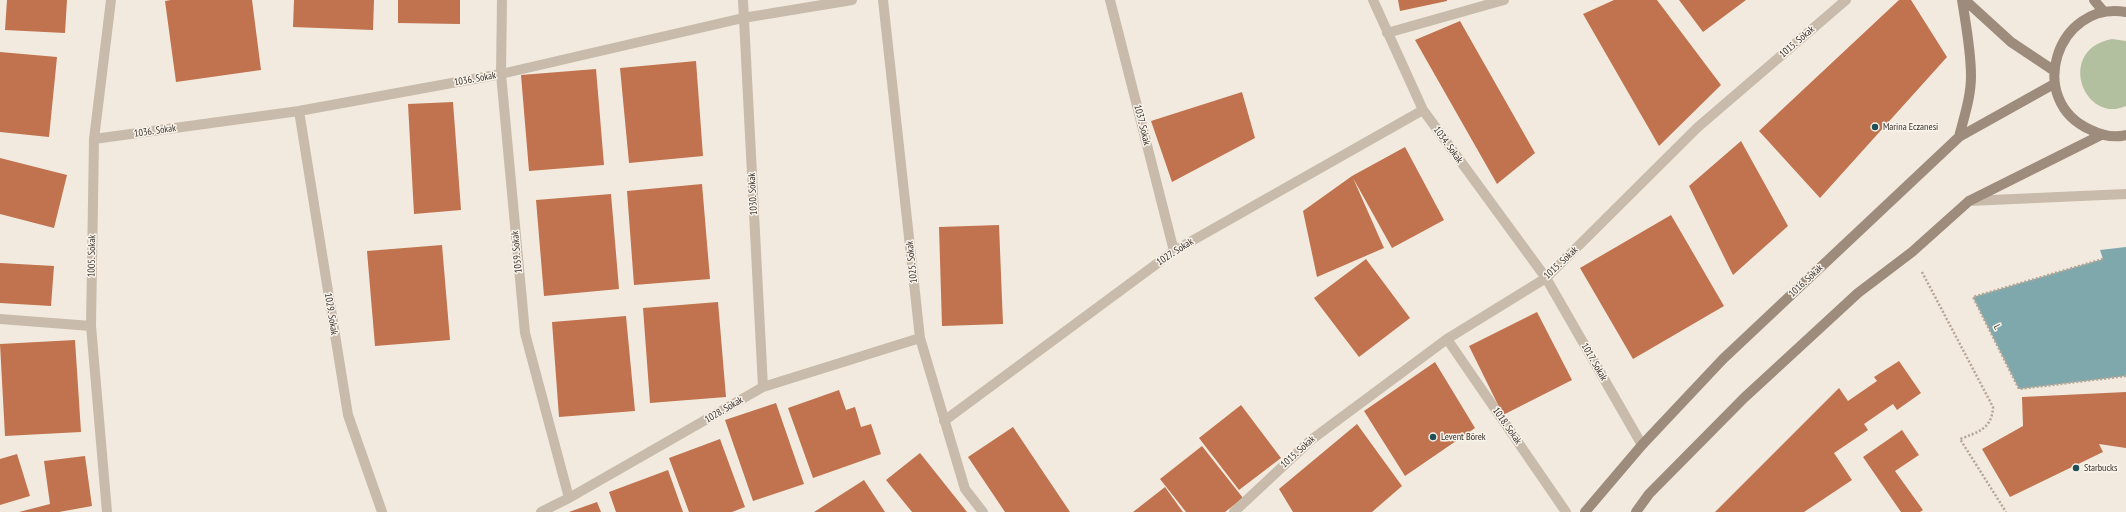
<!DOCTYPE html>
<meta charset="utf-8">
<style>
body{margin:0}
canvas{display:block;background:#f2eade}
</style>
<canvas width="2126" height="512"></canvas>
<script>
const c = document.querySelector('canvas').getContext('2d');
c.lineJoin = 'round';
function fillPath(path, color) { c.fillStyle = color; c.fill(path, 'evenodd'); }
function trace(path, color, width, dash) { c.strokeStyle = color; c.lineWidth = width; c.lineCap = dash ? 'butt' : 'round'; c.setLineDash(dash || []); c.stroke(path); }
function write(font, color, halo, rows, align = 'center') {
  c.font = font + ' "PT Sans Narrow",sans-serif'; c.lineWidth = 3; c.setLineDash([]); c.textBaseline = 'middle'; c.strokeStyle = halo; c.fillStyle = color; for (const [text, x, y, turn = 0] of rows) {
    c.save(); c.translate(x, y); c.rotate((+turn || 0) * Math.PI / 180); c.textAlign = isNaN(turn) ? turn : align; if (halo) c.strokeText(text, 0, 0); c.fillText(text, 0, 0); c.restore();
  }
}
fillPath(new Path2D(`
 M2112,39L2126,41V106C2084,125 2055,50 2112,39Z`), '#b2c09f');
fillPath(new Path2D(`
 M2126,247V376L2019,389L1973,297L2103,259L2100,250Z`), '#7fa8ad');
fillPath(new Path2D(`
 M7,0H67L65,33L5,30Z
 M171,0H252L261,70L176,82L165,1Z
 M294,0H374L373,30L293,27Z
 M398,0H460V24L398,23Z
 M1398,0H1447V1L1400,11Z
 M1614,0H1657L1721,85L1659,146L1583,14Z
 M1679,0H1746L1703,32Z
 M1899,0H1911L1947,57L1820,198L1759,131Z
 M1460,21L1535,153L1497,184L1415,40Z
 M0,52L57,57L49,137L0,132Z
 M696,61L703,156L629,163L620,68Z
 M596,69L604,165L529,171L521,75Z
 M1242,92L1255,138L1172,182L1151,121Z
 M453,102L461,210L414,214L408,104Z
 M1741,141L1788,226L1733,275L1689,186Z
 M1405,147L1444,220L1392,248L1353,178L1384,248L1317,277L1303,211L1352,176Z
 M0,158L67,175L54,228L0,214Z
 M702,184L710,279L634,285L627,191Z
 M611,194L619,289L544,296L536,200Z
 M1671,215L1724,306L1633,359L1580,268Z
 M999,225L1003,324L942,326L939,227Z
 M442,245L450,340L375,346L367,251Z
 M1366,259L1410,318L1359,357L1314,298Z
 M0,263L54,266L51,306L0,303Z
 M718,302L726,397L650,403L643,308Z
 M1537,312L1572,380L1503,415L1469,346Z
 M626,316L635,411L559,417L552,322Z
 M75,340L81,432L5,436L0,344Z
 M1899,361L1921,393L1897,410L1893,404L1864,424L1868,430L1834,453L1852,480L1804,512H1715L1839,388L1848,401L1877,381L1874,377Z
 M1435,362L1475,428L1405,476L1364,411Z
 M839,390L846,410L855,407L861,427L871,424L881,454L813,478L788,408Z
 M2126,392V448L2099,444L2103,452L2010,497L1982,449L2023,426L2022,397Z
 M776,403L804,484L753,501L725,420Z
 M1241,405L1281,458L1239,490L1199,438Z
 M1357,424L1402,486L1372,512H1293L1279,489Z
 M1013,427L1070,512H1005L968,457Z
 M1902,430L1919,455L1895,471L1923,510L1920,512H1901L1863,457Z
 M720,439L745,507L732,512H689L669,458Z
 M1202,446L1243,498L1225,512H1186L1160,479Z
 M920,453L967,512H912L886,480Z
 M17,454L30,496L0,505V459Z
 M85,456L92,506L59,512H19L50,504L44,461Z
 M668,470L683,512H616L609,492Z
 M864,480L885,512H814Z
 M1165,487L1183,512H1133Z
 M597,502L601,512H569Z`), '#c0734e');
trace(new Path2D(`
 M2103,259L1973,297L2019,389L2126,376
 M1922,272L1993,407C1992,429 1978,432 1960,439L2006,512`), '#b5a595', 2.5, [2, 2]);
trace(new Path2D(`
 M502,0L501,74L525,333L569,498
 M743,0L763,387
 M883,0L920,338L965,489L983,512
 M1110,0L1174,251
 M1373,0L1423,110L1546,278L1642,445
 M1387,33L1504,0
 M299,111L348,415L382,512
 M94,139L299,111L501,74L743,18L852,0
 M0,319L91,326
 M1447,339L1566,512
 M944,421L1174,251L1423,110
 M107,512L91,326L94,139L111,0
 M541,512L569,498L763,387L920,338
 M1234,512L1311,440L1447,339L1546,278L1698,127L1846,0`), '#c9bbab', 10);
trace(new Path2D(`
 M1969,201L2126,194`), '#c9bbab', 10);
trace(new Path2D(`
 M1965,0L2011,42L2053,70
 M2094,0L2104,12
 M2126,12C2057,0 2024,101 2091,130C2101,135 2114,138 2126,135
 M1959,137C1964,117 1971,97 1971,76C1971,51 1966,25 1962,0
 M1585,512L1642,445L1723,359L1959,137L2054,84
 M1636,512L1649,494L1744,398L1858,293L1912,252L1969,201L2101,135`), '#9d8b7c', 10);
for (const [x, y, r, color] of [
 [1875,127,4,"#214f57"],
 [1433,437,4,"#214f57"],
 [2076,468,4,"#214f57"]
]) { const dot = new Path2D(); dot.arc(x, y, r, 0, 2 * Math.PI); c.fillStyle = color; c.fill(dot); trace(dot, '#f9f4eb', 1.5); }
write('10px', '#372f2a', '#f9f4eb', [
 ["1015. Sokak",1797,42,-41],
 ["1036. Sokak",475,79,-10],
 ["1037. Sokak",1142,125,76],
 ["1036. Sokak",155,131,-8],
 ["1034. Sokak",1448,145,54],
 ["1030. Sokak",753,194,-93],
 ["1059. Sokak",517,252,-95],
 ["1027. Sokak",1175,252,-33],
 ["1005. Sokak",92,256,-89],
 ["1025. Sokak",912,262,-96],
 ["1015. Sokak",1561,263,-43],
 ["1016. Sokak",1806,281,-43],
 ["1029. Sokak",331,314,81],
 ["L",1997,327,63],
 ["1017. Sokak",1594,362,60],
 ["1028. Sokak",724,410,-30],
 ["1018. Sokak",1507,426,55],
 ["1015. Sokak",1298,452,-42]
]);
write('10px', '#372f2a', '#f9f4eb', [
 ["Marina Eczanesi",1883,127],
 ["Levent Börek",1441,437],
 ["Starbucks",2084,468]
], 'left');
</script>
